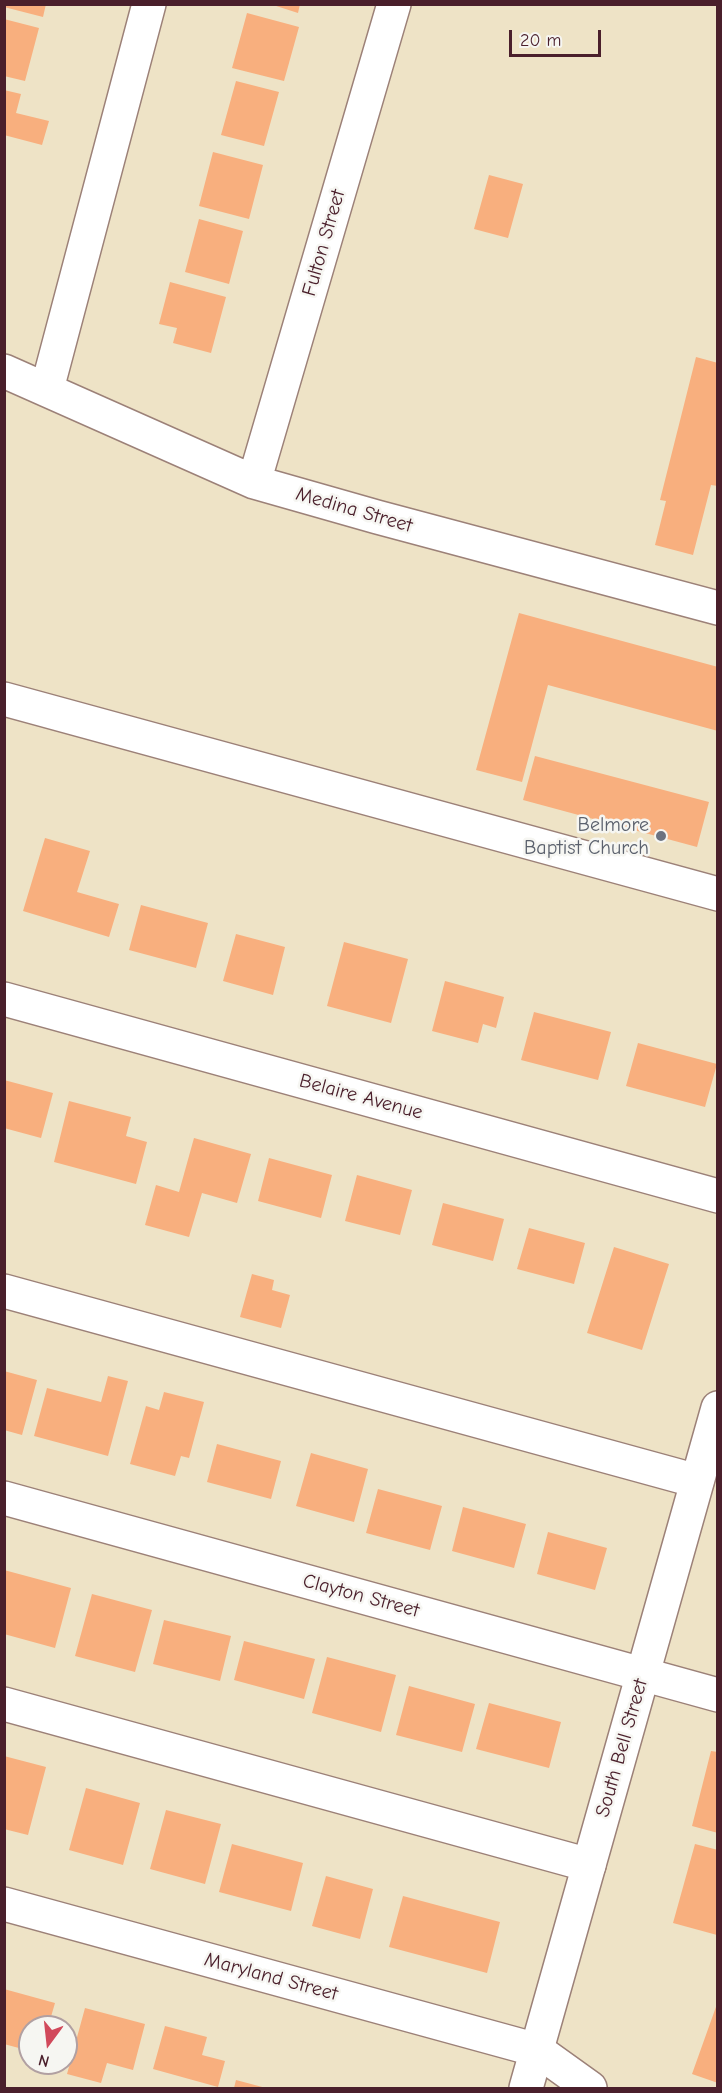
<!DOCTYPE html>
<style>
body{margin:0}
#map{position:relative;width:722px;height:2093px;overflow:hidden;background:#eee3c6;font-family:"Comic Neue",sans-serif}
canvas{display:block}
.frame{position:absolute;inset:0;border:6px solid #4a1f2b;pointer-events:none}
.north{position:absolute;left:18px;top:2015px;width:60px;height:60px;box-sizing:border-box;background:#f6f6f2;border:2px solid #b1a0a2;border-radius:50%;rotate:195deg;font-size:16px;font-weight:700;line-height:24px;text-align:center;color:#4a1f2b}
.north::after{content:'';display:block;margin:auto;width:21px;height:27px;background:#d1495b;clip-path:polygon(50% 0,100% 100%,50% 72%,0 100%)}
.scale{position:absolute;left:509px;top:30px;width:92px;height:27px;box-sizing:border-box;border:3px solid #4a1f2b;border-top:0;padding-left:8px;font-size:18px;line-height:21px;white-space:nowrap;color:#4a1f2b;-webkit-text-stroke:4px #f6f6f2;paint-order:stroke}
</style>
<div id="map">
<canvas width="722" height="2093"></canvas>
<div class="frame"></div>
<div class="north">N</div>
<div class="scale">20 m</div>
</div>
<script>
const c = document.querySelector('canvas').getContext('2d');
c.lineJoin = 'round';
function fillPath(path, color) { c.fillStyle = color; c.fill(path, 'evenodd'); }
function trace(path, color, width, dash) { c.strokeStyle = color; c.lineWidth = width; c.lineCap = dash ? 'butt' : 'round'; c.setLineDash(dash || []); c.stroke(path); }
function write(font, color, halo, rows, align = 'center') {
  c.font = font + ' "Comic Neue",sans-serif'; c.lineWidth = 5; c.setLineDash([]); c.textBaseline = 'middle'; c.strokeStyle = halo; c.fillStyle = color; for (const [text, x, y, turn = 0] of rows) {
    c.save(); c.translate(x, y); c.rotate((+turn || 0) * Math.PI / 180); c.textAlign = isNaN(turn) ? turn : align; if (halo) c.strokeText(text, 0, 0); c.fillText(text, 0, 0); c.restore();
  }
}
fillPath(new Path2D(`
 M4,4H46L43,17L4,7Z
 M270,4H300L298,13Z
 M247,13L299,27L284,81L232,68Z
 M4,19L39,28L25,81L4,76Z
 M236,81L279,92L264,146L221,135Z
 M4,90L21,94L16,113L49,121L42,145L4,135Z
 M213,152L263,165L249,219L199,206Z
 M489,175L523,184L508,238L474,229Z
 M199,219L243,231L229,284L185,272Z
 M170,282L226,297L211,353L173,343L177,328L159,324Z
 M696,357L718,363V486L711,485L693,555L655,545L666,501L660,500Z
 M519,613L718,667V731L548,685L522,782L476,770Z
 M535,756L709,802L697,847L523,800Z
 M45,838L90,851L77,892L119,904L109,937L23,911Z
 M141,905L208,923L196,968L129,950Z
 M236,934L285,947L273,995L223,981Z
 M344,942L408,959L391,1023L327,1006Z
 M445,981L504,997L496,1028L483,1024L478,1043L432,1031Z
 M534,1012L611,1032L598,1080L521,1060Z
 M638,1043L717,1064L705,1107L626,1086Z
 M4,1080L53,1093L41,1138L4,1128Z
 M69,1101L131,1117L126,1136L147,1142L136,1184L54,1162Z
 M194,1138L251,1154L237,1203L202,1193L189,1237L145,1225L156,1185L179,1192Z
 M269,1158L332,1175L321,1218L258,1201Z
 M357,1175L412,1190L400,1235L345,1221Z
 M443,1203L504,1219L493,1261L432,1245Z
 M529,1228L585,1243L574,1284L517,1269Z
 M614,1247L669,1264L642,1350L587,1333Z
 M252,1274L274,1280L272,1290L290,1295L281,1328L240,1317Z
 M4,1371L37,1380L22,1435L4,1430Z
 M108,1376L128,1381L108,1456L34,1436L47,1388L101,1402Z
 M164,1392L204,1402L189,1458L181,1456L175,1476L130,1464L146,1406L159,1410Z
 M217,1444L281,1461L271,1499L207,1482Z
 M311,1453L368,1469L354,1522L296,1506Z
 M378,1489L442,1506L430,1550L366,1533Z
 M463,1507L526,1524L514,1568L452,1551Z
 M548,1532L607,1548L595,1590L537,1574Z
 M4,1570L71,1588L55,1648L4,1634Z
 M92,1594L152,1610L135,1672L75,1656Z
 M164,1620L231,1636L220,1681L153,1664Z
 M244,1641L315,1659L304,1699L234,1680Z
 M327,1657L396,1675L381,1732L312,1713Z
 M409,1686L475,1704L462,1752L396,1735Z
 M489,1703L561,1722L549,1768L476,1749Z
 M711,1751L718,1752V1833L692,1826Z
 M4,1756L46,1767L28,1835L4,1829Z
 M86,1788L140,1803L123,1865L69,1850Z
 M166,1810L221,1824L205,1884L150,1869Z
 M232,1844L303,1863L291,1911L219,1892Z
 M695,1844L718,1850L717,1935L673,1923Z
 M326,1876L373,1889L360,1939L312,1926Z
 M403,1896L500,1922L487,1973L389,1947Z
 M4,1989L55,2003L48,2027H30V2051L4,2044Z
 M717,2004H718V2083L692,2074Z
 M85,2008L145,2024L133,2070L107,2063L101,2083L67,2074Z
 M165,2026L207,2037L202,2055L225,2061L218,2087L153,2069Z
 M236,2080L266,2088H234Z`), '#f8af7e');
const minor = new Path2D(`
 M4,371L254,482L377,517L718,608
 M47,389L149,4
 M254,482L394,4
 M4,699L718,894
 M4,999L718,1196
 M4,1291L697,1481
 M4,1498L718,1695
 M4,1704L589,1865
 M4,1904L537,2050L590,2088`);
const major = new Path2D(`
 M526,2088L718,1408`);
trace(minor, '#9c8178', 36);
trace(major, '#9c8178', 36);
trace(minor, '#fff', 33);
trace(major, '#fff', 33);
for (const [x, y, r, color] of [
 [661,836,6,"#6b7280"]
]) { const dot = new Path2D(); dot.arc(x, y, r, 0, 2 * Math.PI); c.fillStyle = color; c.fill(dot); trace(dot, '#f6f6f2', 2); }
write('20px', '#4a1f2b', '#f6f6f2', [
 ["Fulton Street",324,243,-74],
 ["Medina Street",354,510,16],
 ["Belaire Avenue",361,1097,15],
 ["Clayton Street",361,1596,15],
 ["South Bell Street",622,1748,-74],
 ["Maryland Street",271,1977,15]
]);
write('20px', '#5b616d', '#f6f6f2', [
 ["Belmore",649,825],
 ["Baptist Church",649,848]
], 'right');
</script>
